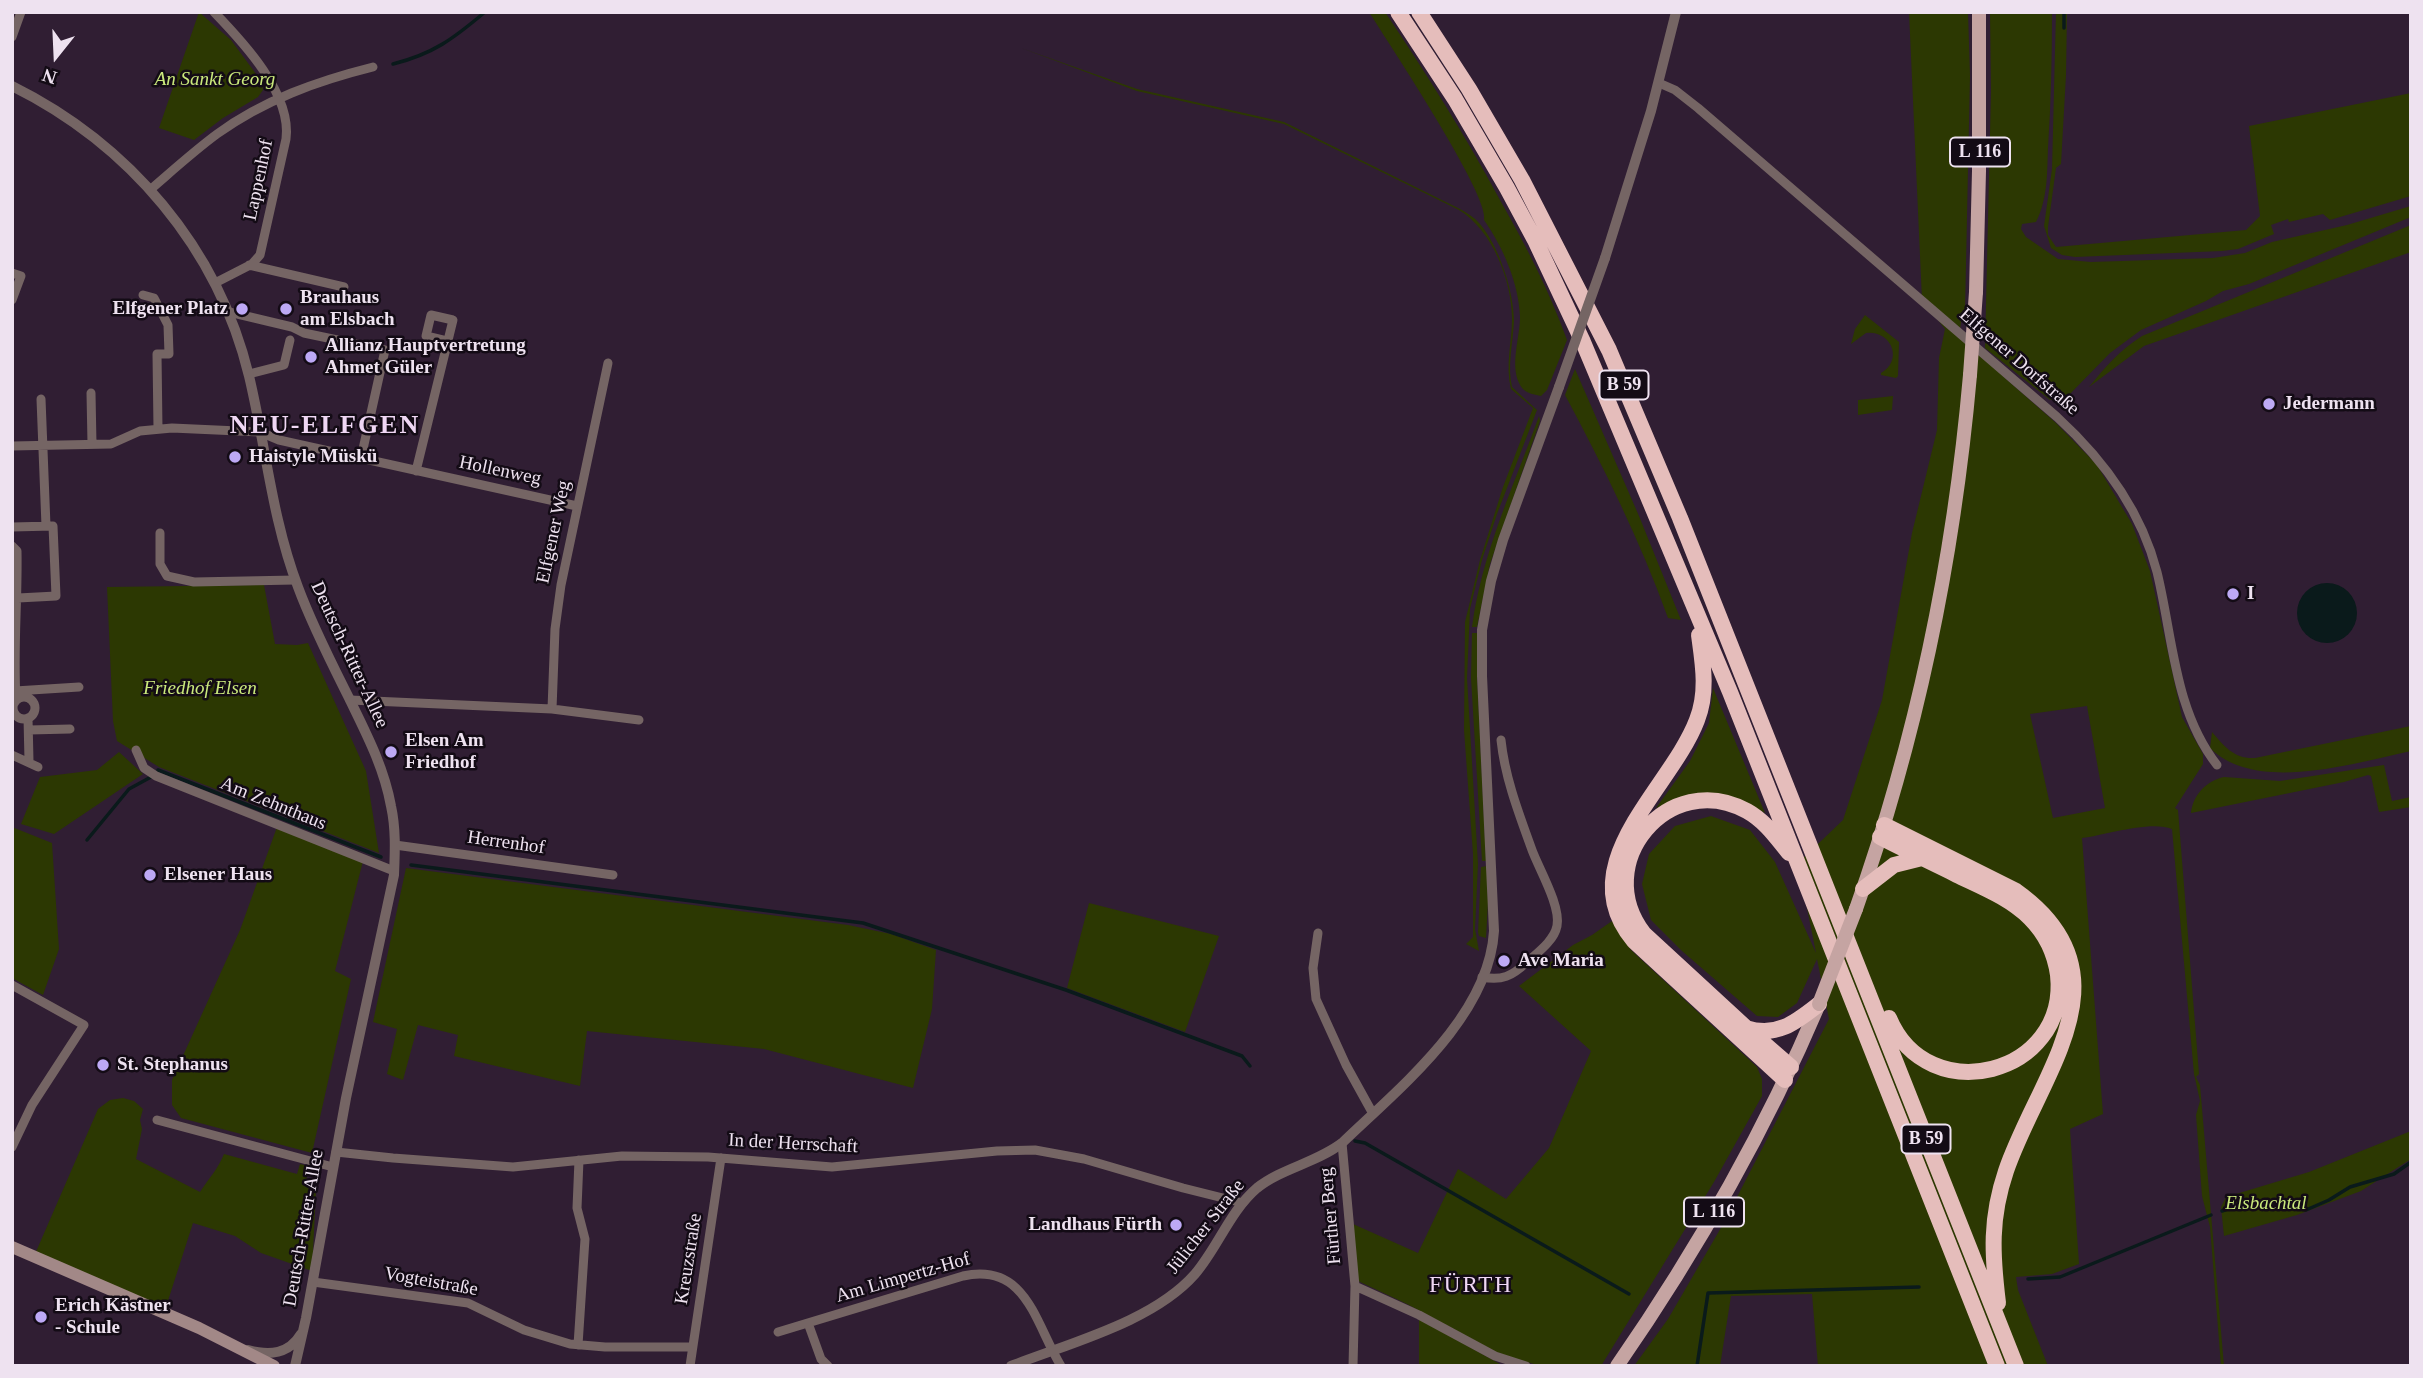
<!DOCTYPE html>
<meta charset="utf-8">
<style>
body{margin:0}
#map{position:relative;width:2423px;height:1378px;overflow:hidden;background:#301e33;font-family:Georgia,serif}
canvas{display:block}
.frame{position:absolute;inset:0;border:14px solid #eee2f0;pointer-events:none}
.north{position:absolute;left:21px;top:21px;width:70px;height:70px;-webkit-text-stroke:5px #130b15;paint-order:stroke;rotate:198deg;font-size:19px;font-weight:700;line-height:28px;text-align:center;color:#eee2f0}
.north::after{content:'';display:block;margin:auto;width:24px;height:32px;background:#eee2f0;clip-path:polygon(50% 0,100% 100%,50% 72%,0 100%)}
</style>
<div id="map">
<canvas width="2423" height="1378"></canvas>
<div class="frame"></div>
<div class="north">N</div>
</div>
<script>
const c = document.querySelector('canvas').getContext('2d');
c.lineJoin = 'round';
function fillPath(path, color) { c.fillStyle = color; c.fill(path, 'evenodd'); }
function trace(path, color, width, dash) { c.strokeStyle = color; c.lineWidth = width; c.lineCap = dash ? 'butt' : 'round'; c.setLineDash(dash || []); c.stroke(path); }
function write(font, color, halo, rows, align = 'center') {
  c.font = font + ' Georgia,serif'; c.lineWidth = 5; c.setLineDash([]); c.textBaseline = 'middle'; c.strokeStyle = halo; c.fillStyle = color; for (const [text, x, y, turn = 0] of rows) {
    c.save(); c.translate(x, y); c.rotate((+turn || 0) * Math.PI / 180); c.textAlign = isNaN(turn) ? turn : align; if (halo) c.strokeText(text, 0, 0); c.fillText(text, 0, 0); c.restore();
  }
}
fillPath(new Path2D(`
 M199,12L231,40L262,82L263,90L258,97L223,118L194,140L159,128Z
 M1369,12H1385C1426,73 1465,135 1500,200C1526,246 1549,290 1567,340L1547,390L1541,396C1532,394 1523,393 1519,383C1510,364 1520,337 1520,317C1519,284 1503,247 1484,220C1491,197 1387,41 1369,12Z
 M1909,12H1968L1970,76L1965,310H1963L1960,329L2006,379L2056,423L2097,465L2132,524L2150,571L2182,717L2203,754V764L2175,808L2178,810L2199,1074L2196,1077L2200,1085L2224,1366H2221L2210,1227L2202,1196L2196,1115L2200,1101L2194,1074L2172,829C2151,820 2105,835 2082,838L2103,1114L2070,1129L2079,1264L2052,1274L2016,1277L2018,1290L2048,1366H1818L1812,1294L1731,1296L1720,1366H1634L1668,1319L1722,1226L1829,1019L1817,959L1797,1003L1778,1017L1757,1016L1682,951L1651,920L1642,884L1649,854L1675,826L1711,816L1750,830L1775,862L1816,953L1798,863L1843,820L1882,700L1912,533L1937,430L1939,358L1945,329L1922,300ZM2087,706L2105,808L2053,818L2030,714Z
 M1990,12H2052C2052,57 2051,102 2048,148C2047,172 2048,199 2036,222L2022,224L2021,229L2026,237L2058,259L2091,262L2213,258L2245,253L2272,242L2347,225L2411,206V217L2249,284L2223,291L2206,301L2141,330L2110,353L2066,398L2050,400L1985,348L1991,91Z
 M2056,12H2067L2066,75L2061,164L2056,168L2048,227V235L2056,247L2246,230L2260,216L2249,126L2411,93V196L2330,220L2323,214L2289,222L2288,219L2271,225L2274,234L2238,249L2222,251L2075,257L2062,255L2051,248L2044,226L2052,169Z
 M1021,48L1137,89L1284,122L1458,208C1466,212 1474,217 1480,224C1499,246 1514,292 1514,321C1513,343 1507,366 1512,387L1537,410L1497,514L1482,560L1470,609L1467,678L1478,864L1475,929L1479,951L1466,944L1473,937V854L1464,730L1465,622L1480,560L1503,487L1533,408L1511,389C1505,365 1512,342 1512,319C1512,280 1492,230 1459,210L1284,124L1137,91Z
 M2411,225V252L2144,346L2089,387C2105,367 2120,350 2142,336Z
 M1865,315L1899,342L1898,376L1896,378L1881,375V373C1904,360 1891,330 1866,333L1851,344L1855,329Z
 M1575,369L1639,516L1681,620L1668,618C1640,540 1604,468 1565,395Z
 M1893,396L1892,410L1858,415V400Z
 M1539,416L1540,421L1490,564L1477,627H1472C1482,552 1514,486 1539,416Z
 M264,585L275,644L297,645L308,643L366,771L379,853L159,767L117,741L113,721L107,587Z
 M1472,633H1478L1477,676L1486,861H1482L1471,678Z
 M1713,688L1765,813C1718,787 1704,791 1656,808L1690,761L1709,723Z
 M2411,726V751C2354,763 2256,794 2210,748L2212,732C2225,747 2234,759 2255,758Z
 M119,752L143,774L54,834L21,824L40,777L97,770Z
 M2384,765L2392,801L2411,797V807L2379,812L2371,776L2368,775L2344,782L2191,813C2193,795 2206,781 2224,777L2280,781Z
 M12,827L52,843L59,949L43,995L12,978Z
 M277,827L363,861L335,971L351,979L312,1153L181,1118L172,1105V1080L240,930Z
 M1487,866L1488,902L1486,938L1479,936L1478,932L1481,867Z
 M406,868L848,925L891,934L936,950L932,1009L913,1088L764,1049L587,1031L580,1086L454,1056L458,1035L418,1025L403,1080L387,1074L397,1029L373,1022Z
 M1089,903L1219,936L1185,1032L1067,988Z
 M1612,921L1631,950L1757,1067L1762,1079V1096L1714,1182L1601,1366H1541L1516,1359L1496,1352L1407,1304L1358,1281L1353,1224L1418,1253L1458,1169L1506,1199L1549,1148L1591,1051L1519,986L1573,945L1592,935Z
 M123,1098L134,1101L143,1109L140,1120L142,1129L136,1159L200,1192C209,1178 218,1169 224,1154L297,1174L300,1164L308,1166L306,1185L316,1191L312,1271L261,1253L235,1236L193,1223L165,1310L35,1254L98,1109L110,1100Z
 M2411,1131V1159L2361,1191L2297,1215L2224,1236L2221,1207L2226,1197L2309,1172Z
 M1419,1319L1500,1364L1507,1366H1419Z`), '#2c3802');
fillPath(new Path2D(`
 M2297 613a30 30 0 1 1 60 0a30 30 0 1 1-60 0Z`), '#0a1a1b');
trace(new Path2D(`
 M2064,28V12
 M393,64C433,54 453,39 485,12
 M158,770L381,857
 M87,840L129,789L151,777
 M411,865L863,923L1066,990L1242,1056L1250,1066
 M1355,1141L1365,1143L1629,1294
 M2222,1211L2252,1200L2306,1210L2329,1200L2350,1187L2394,1174L2411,1162
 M2028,1279L2060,1277L2211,1215
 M1697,1366L1708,1293L1919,1287`), '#0a1a1b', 3.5);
trace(new Path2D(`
 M214,12C243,42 292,94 286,139L260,255L252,264L215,283
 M12,37L21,12
 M1659,83L1675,90L1698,108L2057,417C2104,460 2141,510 2157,572C2173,637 2174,710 2217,765
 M151,189C172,171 194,151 217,134C264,100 317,81 373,67
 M249,265L344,287
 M12,273L21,276L12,300
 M143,295L154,298L168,325L169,354H157L158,429
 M229,312L292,327L304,333L385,350L361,458
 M249,374L284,365L290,340
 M91,393L92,444
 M41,399L46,526
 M12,446L111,444L140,431L172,428L260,432L279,440L577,506
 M416,471L453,320L431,315L426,336L447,341
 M12,527L53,526L56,596L18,598
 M160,533V564L167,576L194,582L295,580
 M12,546L17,551C18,600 13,649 16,699
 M15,691L79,687
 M13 708a11 11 0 1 1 22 0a11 11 0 1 1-22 0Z
 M350,700L552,709L639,720
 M552,709L555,629L561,585L608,363
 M28,718L29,761
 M29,730L70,729
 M136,750L144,768L156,776L394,871
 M12,755L38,767
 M395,845L613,875
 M1318,933L1313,968L1316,999L1346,1065L1372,1112
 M1482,977C1502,981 1512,976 1526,963C1537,953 1554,941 1557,926C1561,906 1539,869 1532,850C1519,814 1505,778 1501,740
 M12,985L84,1025L32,1105L12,1147
 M157,1120L333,1167
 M1342,1143L1355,1286L1419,1315L1495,1356L1526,1366
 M336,1152L393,1158L513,1167L622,1156L708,1157L832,1167L997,1151L1035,1150L1084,1159L1183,1188L1243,1203
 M313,1282L468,1303L524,1330L570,1344L605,1347H692
 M808,1323L821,1359L828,1366
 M778,1332L963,1276C1027,1262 1035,1324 1061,1366
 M578,1345L585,1239L577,1208L579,1160
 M690,1366L721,1158
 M1353,1366L1355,1286`), '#756564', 9);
trace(new Path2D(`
 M12,86C129,144 218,248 249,376C266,447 272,519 298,587C312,625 331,662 349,698C366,733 384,767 391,806C396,829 395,851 394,875L346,1098L306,1318L295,1366
 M1605,258L1651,111L1676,12
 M248,1350C270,1356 289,1354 301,1334
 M1011,1366C1069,1343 1153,1322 1195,1274C1218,1247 1230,1211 1257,1188C1282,1168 1316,1163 1342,1143C1399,1088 1489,1017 1494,931L1482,676V630L1491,581L1503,540L1559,387`), '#756564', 10);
trace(new Path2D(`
 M12,1247L199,1328L274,1366`), '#a28887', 12);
trace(new Path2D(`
 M1976,292L1979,171V12
 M1856,909C1917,737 1954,557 1970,375
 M1617,1366C1696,1252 1765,1131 1819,1004`), '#c5a4a2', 14);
trace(new Path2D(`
 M1398,12L1455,99L1507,188L1536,242L1583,342L1730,692L1997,1366
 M1419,12L1469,89L1522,180L1609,350L1680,518L2016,1366
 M1699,635C1703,664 1708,692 1697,720C1671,789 1569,864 1634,941L1785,1080
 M1884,825L2016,891C2134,975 2039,1074 2006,1171C1990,1218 1992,1254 1998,1303
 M1880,837C1905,850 1931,862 1957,875C1982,887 2010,898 2030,918C2046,934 2055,953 2058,975C2069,1075 1928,1111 1889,1018
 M1789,853C1776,837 1765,821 1747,811C1669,768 1589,863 1644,934L1745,1027L1791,1067
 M1863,889L1894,865L1922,858
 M1746,1028C1777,1038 1796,1022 1819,1004`), '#e5bdbb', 16);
trace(new Path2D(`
 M1559,387L1605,258`), '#756564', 10);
trace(new Path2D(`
 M1970,375L1976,292
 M1819,1004L1856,909`), '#c5a4a2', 14);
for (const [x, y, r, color] of [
 [242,309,7,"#bda9f5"],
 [286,309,7,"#bda9f5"],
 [311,357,7,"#bda9f5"],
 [2269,404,7,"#bda9f5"],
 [235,457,7,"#bda9f5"],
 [2233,594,7,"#bda9f5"],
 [391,752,7,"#bda9f5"],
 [150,875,7,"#bda9f5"],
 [1504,961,7,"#bda9f5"],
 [103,1065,7,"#bda9f5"],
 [1176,1225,7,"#bda9f5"],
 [41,1317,7,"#bda9f5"]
]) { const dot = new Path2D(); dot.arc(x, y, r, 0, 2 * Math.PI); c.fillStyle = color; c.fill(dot); trace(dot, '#130b15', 2.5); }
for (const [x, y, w] of [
 [1980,152,60],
 [1624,385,49],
 [1926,1139,49],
 [1714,1212,60]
]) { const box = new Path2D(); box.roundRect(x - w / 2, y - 14.5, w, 29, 5); c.fillStyle = '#130b15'; c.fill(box); trace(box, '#eee2f0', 2); }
write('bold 18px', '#eee2f0', null, [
 ["L 116",1980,152],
 ["B 59",1624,385],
 ["B 59",1926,1139],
 ["L 116",1714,1212]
]);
write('italic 19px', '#cae97c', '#130b15', [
 ["An Sankt Georg",215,80],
 ["Friedhof Elsen",200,689],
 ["Elsbachtal",2266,1204]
]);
write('19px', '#eee2f0', '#130b15', [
 ["Lappenhof",259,180,-78],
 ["Elfgener Dorfstraße",2019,362,41],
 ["Hollenweg",500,471,12],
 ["Elfgener Weg",554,532,-78],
 ["Deutsch-Ritter-Allee",349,655,65],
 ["Am Zehnthaus",273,804,22],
 ["Herrenhof",506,843,8],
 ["In der Herrschaft",793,1144,3],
 ["Fürther Berg",1331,1216,-95],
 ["Jülicher Straße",1206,1227,-52],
 ["Deutsch-Ritter-Allee",304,1228,-80],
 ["Kreuzstraße",689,1259,-81],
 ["Am Limpertz-Hof",903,1278,-16],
 ["Vogteistraße",431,1282,10]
]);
write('bold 19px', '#eee2f0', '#130b15', [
 ["Brauhaus",300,298],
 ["am Elsbach",300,320],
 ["Elfgener Platz",228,309,"right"],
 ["Allianz Hauptvertretung",325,346],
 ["Ahmet Güler",325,368],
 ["Jedermann",2283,404],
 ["Haistyle Müskü",249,457],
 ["I",2247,594],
 ["Elsen Am",405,741],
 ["Friedhof",405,763],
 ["Elsener Haus",164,875],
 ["Ave Maria",1518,961],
 ["St. Stephanus",117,1065],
 ["Landhaus Fürth",1162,1225,"right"],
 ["Erich Kästner",55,1306],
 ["- Schule",55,1328]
], 'left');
c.letterSpacing = '2px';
write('23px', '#efd7f4', '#130b15', [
 ["FÜRTH",1471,1286]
]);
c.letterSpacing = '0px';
c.letterSpacing = '2px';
write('bold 26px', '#efd7f4', '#130b15', [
 ["NEU-ELFGEN",325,426]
]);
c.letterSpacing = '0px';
</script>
